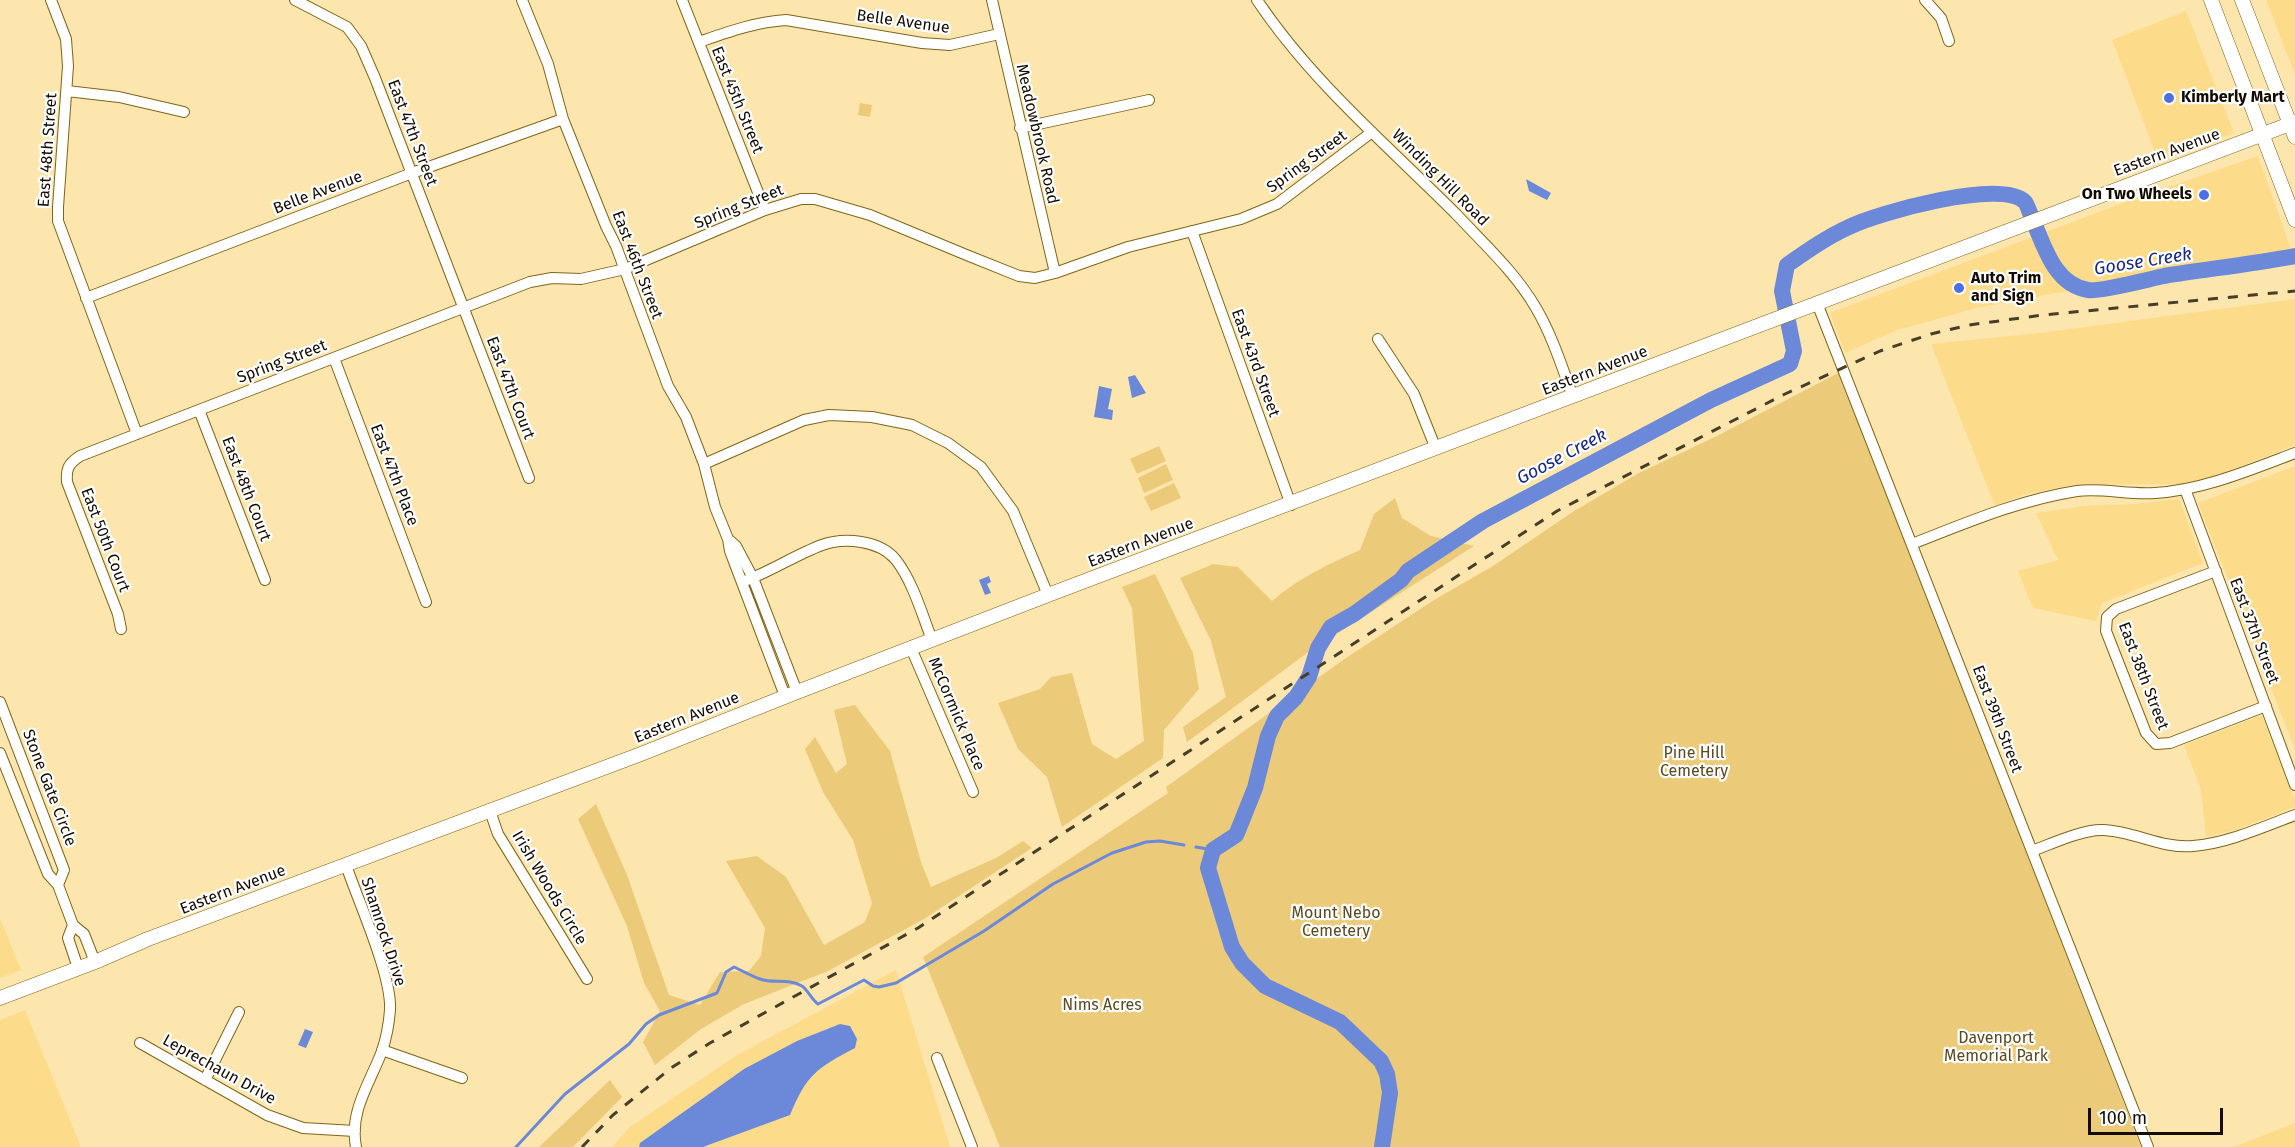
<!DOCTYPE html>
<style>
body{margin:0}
#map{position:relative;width:2295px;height:1147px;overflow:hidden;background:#fde6ad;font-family:"Fira Sans",sans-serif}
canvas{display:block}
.scale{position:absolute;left:2088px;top:1108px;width:135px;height:27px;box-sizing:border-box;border:3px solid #140c00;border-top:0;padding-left:8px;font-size:18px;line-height:21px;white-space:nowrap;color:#140c00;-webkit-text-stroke:4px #fff;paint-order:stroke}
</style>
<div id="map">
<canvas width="2295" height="1147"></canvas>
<div class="scale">100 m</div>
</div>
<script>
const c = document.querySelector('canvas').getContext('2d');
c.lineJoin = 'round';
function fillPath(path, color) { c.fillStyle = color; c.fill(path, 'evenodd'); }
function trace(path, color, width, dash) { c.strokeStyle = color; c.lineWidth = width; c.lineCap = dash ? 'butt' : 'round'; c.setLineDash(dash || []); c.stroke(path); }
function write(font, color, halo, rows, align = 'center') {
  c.font = font + ' "Fira Sans",sans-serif'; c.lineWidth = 4.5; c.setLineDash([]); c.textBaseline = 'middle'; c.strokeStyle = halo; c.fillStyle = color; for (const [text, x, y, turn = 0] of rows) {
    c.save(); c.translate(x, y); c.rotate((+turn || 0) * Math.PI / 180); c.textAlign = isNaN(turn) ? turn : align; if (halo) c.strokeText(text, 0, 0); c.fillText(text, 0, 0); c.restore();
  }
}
fillPath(new Path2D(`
 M2266,0H2295V74Z
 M2186,11L2234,133L2159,162L2112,40Z
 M2258,156L2293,255L2165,273L1981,307L1897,330L1845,353L1830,313L2136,198Z
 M2295,299V445L2219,475L2183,484L2073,485L2026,494L1995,506L1931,344L2040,333Z
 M2295,466V749L2198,503Z
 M2179,499L2203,563L2102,603L2096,621L2033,608L2018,571L2058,560L2036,513L2083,506L2133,504Z
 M2262,715L2295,799V807L2235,830L2206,837L2201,790L2184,745Z
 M0,918L21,970L0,978Z
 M896,970L950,1147H612L630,1127L737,1055Z
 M25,1010L81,1147H0V1020Z
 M2295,1123V1147H2233Z`), '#fcdb8b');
fillPath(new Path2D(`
 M860,103L872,105L870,117L858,115Z
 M1840,372L2141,1147H1000L923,957L1168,793L1166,787L1343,660L1434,600L1493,566L1574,511L1639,473L1717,436Z
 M1159,446L1166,461L1137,474L1130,459Z
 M1166,464L1173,480L1144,493L1138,478Z
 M1174,483L1181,498L1151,511L1144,497Z
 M1395,498L1402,518L1431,536L1474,546L1307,653L1187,742L1183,727L1226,697L1211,641L1180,578L1213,564L1238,567L1272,601C1299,578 1328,564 1360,550L1374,514Z
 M1155,574L1193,653L1199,689L1164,730L1163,758L1062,827L1047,777L1018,749L998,703L1040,689L1051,677L1072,673L1092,744L1116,759L1144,741L1132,608L1122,587Z
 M855,705L890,751L921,862L931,887L996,858L1023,841L1032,848L924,919L828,971L744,1004L701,1029L655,1065L643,1042L660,1011L644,983L627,926L578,819L596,804L627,875L669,995L700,1005L720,972L749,971L761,956L765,928L726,861L757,856L786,877L824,945L865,922L872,903L853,840L823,792L805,749L815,737L836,773L847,764L834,710Z
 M610,1080L622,1097L573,1147H539Z`), '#ebca79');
fillPath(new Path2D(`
 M1526,179L1551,193L1547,200L1529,191Z
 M1135,375L1146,393L1132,398L1128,377Z
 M1099,386L1112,389L1108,409L1113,410L1112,420L1094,417Z
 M989,576L991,582L987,584L991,593L985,595L979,580Z
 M840,1024L850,1026L857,1039L855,1048C817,1068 807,1074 790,1115L703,1147H639L640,1143L744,1069L797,1041Z
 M305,1029L313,1032L306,1048L298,1045Z`), '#6b88d9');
trace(new Path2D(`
 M1196,847L1213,850
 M516,1147L565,1094L629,1044L646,1024L659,1015L717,993L726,972L734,967C743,971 751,976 760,979C774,984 788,978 802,986C808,990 811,999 818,1004L864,980L873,986L879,987L896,983L984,931L1053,884L1112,853L1146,842L1160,841L1184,845`), '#6b88d9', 3);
trace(new Path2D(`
 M1382,1147L1390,1093L1387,1074L1381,1061L1340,1022L1265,986L1242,963L1232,947L1208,868L1213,850L1236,835L1239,828L1255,788L1268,736L1277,716L1296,697L1309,677L1318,648L1331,627L1354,614L1401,580L1408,571L1483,521L1711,400L1790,364L1794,351L1782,291L1787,265C1807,251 1827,237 1849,227C1877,213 2002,178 2025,202C2028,206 2030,214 2032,218C2044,245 2054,285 2088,290C2101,292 2149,279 2164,276C2208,269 2252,264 2295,256`), '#6b88d9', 16);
const minor = new Path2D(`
 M51,0L66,39L68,66L58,207V221L137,434
 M295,0L347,27L361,46L375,78L529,478
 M522,0L548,64L563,119L606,226L616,246L668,386L686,417L704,464L715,507L728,539L730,551L785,696
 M682,0L765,210
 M992,0L1055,273
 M1257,0C1311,81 1387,145 1456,214C1484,244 1515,272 1536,308C1552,335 1562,367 1573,397
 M1925,0L1941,18L1949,41
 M699,42C728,32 755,22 786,20L922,43L950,45L999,34
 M67,91L119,97L184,112
 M1020,128L1149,100
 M1192,231L1291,505
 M86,298L412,173L563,119
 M1817,303L2148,1147
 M1378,339L1414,394L1436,449
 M334,358L426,602
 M199,410L265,580
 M704,464L804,420L829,415L872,417L912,425L948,443L981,467L1013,511L1048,595
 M2185,489L2295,785
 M728,539L736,546L753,578L797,692
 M1912,544C1966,523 2019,500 2077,491C2103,488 2129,495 2155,493C2203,490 2250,470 2295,453
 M2216,571L2116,609L2107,617L2106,631L2146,733L2156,744L2170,743L2266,706
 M742,582C770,572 795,555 822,545C844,537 880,540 896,560C913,582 922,614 932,640
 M121,629L118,614L67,482C66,469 68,464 80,456L530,282L552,278L581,279L625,269L765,210L801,199H815L870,215L969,256L1019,276L1035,278L1055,273L1128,247L1241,219L1277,204L1372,132
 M911,648L973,792
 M0,702L64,870L58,885
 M0,753L48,874L58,885L73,925
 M490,811L498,834L587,979
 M2032,851C2051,844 2083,829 2103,830C2134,831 2162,849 2193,846C2228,843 2263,827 2295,815
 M346,865C358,901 392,975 390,1010C389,1023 386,1039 382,1051C370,1083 349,1111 356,1147
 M78,968L68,938L73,925L84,934L95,962
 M140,1043L267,1115L303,1128L355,1131
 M382,1050L462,1078
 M937,1058L972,1147
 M205,1080L239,1012`);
const major = new Path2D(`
 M2211,0L2295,220
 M2242,0L2295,137
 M0,998L95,962L148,939L641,754L792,694L1048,595L2295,122`);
trace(minor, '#806519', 12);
trace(major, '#806519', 15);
trace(minor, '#fff', 10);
trace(major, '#fff', 14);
trace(new Path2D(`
 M582,1147L613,1115L671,1068L710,1043L918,928L1557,511L1785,394L1880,351L1931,334L1969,325L2043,315L2295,291`), '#483d27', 3, [10, 10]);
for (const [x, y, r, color] of [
 [2169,98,6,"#4d6fe3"],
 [2204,195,6,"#4d6fe3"],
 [1959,288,6,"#4d6fe3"]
]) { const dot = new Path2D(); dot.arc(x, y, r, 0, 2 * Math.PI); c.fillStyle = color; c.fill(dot); trace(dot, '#fff', 2); }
write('16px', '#140c00', '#fff', [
 ["Belle Avenue",903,22,8],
 ["East 45th Street",737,100,68],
 ["East 47th Street",412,133,69],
 ["Meadowbrook Road",1037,134,77],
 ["East 48th Street",48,150,-86],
 ["Eastern Avenue",2167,153,-20],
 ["Spring Street",1307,162,-36],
 ["Winding Hill Road",1440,178,45],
 ["Belle Avenue",318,193,-21],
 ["Spring Street",739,207,-22],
 ["East 46th Street",637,265,69],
 ["Spring Street",282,362,-21],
 ["East 43rd Street",1255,363,70],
 ["Eastern Avenue",1595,371,-21],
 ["East 47th Court",510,388,69],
 ["East 47th Place",394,475,69],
 ["East 48th Court",246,489,69],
 ["East 50th Court",105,540,69],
 ["Eastern Avenue",1141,543,-21],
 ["East 37th Street",2254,631,69],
 ["East 38th Street",2143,676,69],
 ["McCormick Place",956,714,67],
 ["Eastern Avenue",687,718,-22],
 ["East 39th Street",1997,719,69],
 ["Stone Gate Circle",49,788,69],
 ["Irish Woods Circle",549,888,59],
 ["Eastern Avenue",233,890,-21],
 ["Shamrock Drive",383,932,72],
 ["Leprechaun Drive",219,1070,29]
]);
write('bold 16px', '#140c00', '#fff', [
 ["Kimberly Mart",2181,98],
 ["On Two Wheels",2192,195,"right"],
 ["Auto Trim",1971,279],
 ["and Sign",1971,297]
], 'left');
write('16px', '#5a4920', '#fff', [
 ["Pine Hill",1694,754],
 ["Cemetery",1694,772],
 ["Mount Nebo",1336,914],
 ["Cemetery",1336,932],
 ["Nims Acres",1102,1006],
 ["Davenport",1996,1039],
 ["Memorial Park",1996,1057]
]);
write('italic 18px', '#182887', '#fff', [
 ["Goose Creek",2143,262,-9],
 ["Goose Creek",1562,457,-28]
]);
</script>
